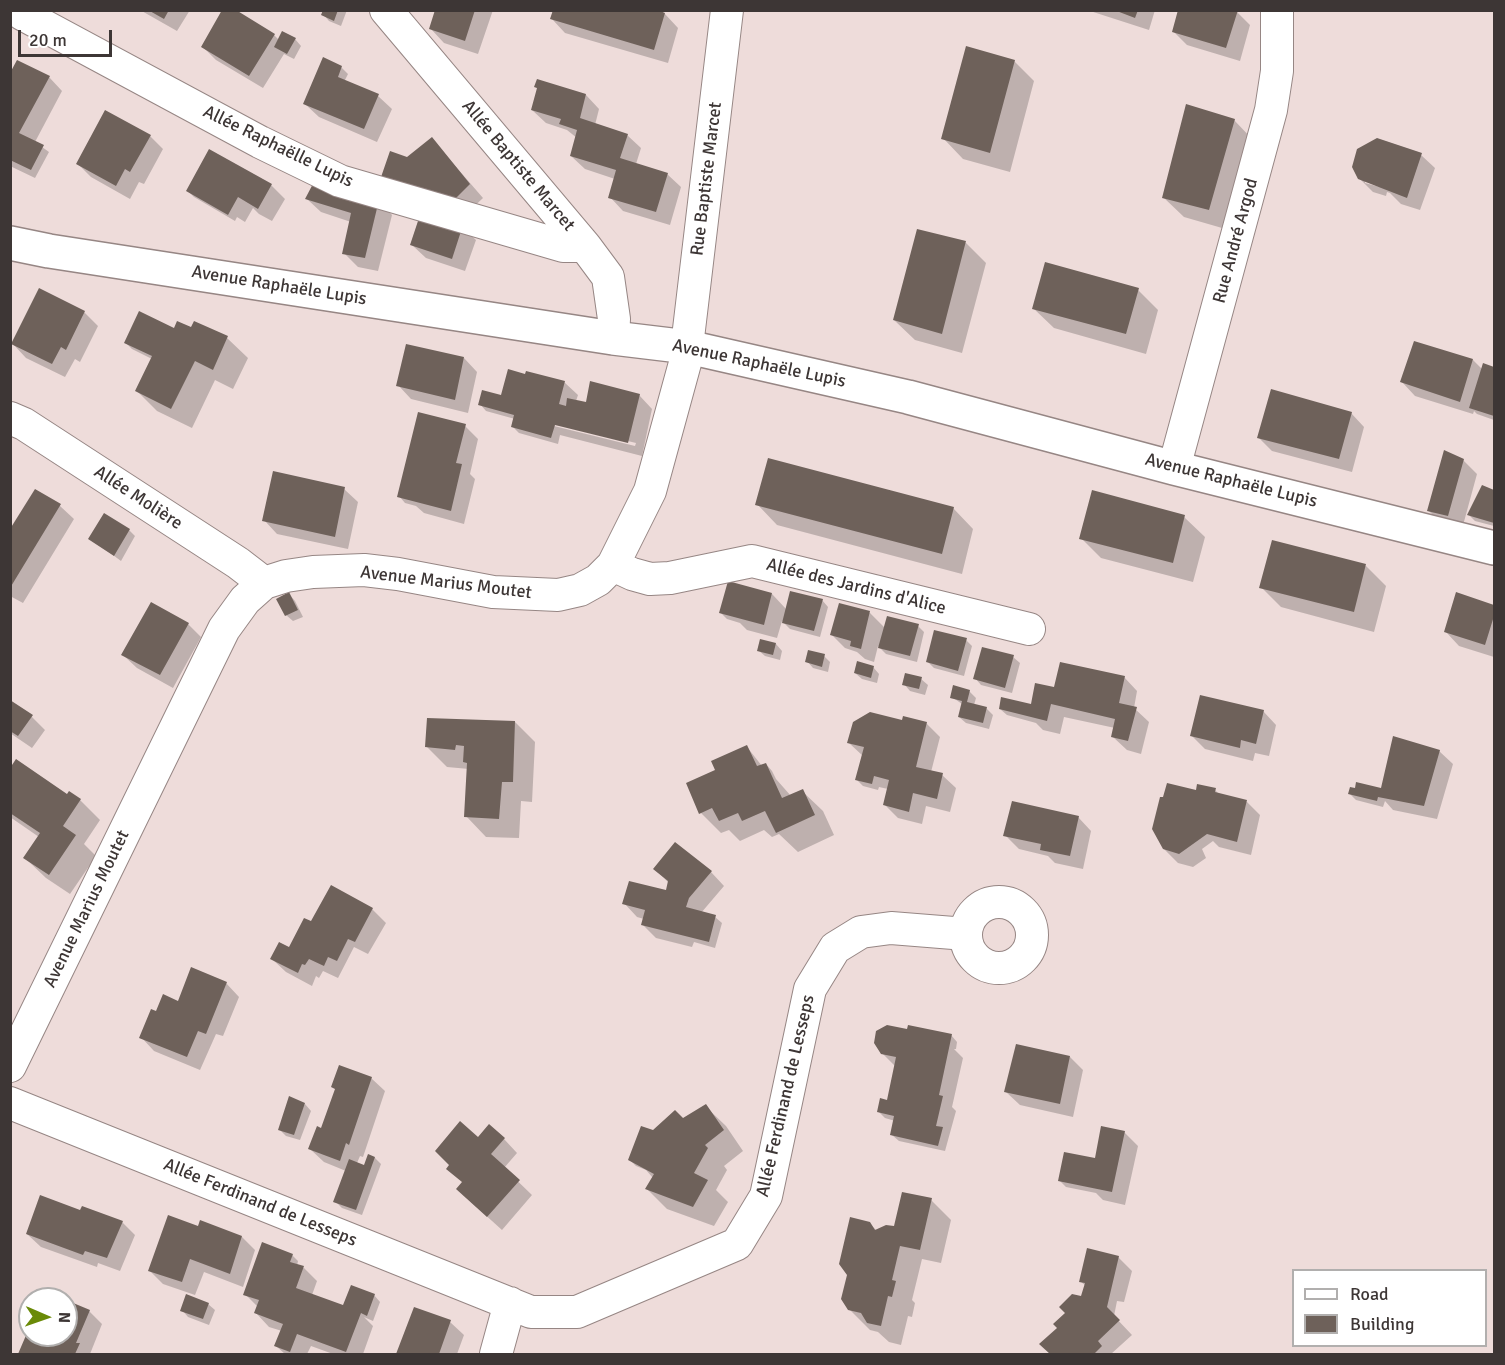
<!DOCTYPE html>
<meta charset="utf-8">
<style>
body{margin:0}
#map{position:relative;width:1505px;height:1365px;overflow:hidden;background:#eedcda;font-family:Signika,sans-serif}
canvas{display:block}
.frame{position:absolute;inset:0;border:12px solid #3d3635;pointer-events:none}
.legend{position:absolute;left:1292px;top:1269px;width:195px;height:78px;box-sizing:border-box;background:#fff;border:2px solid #b1afae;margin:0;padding:8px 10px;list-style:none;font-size:18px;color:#3d3635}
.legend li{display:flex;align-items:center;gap:12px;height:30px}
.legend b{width:30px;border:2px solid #b1afae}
.north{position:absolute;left:18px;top:1287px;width:60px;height:60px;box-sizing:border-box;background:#fff;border:2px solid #b1afae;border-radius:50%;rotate:92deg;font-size:16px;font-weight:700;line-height:24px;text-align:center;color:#3d3635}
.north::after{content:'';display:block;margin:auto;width:21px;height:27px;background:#6a8a07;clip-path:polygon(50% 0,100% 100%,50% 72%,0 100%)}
.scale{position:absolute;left:18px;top:30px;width:94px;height:27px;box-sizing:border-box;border:3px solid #3d3635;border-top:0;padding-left:8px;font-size:18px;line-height:21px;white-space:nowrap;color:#3d3635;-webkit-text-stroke:4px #fff;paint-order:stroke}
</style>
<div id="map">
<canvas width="1505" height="1365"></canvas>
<div class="frame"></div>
<ul class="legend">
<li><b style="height:8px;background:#fff"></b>Road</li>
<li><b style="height:16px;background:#6e615a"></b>Building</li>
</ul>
<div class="north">N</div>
<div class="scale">20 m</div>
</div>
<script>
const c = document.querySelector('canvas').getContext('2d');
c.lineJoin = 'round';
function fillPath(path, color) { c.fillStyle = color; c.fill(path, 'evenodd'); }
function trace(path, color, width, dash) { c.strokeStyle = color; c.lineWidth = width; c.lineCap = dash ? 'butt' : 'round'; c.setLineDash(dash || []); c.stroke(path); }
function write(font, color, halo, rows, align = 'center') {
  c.font = font + ' Signika,sans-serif'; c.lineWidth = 6; c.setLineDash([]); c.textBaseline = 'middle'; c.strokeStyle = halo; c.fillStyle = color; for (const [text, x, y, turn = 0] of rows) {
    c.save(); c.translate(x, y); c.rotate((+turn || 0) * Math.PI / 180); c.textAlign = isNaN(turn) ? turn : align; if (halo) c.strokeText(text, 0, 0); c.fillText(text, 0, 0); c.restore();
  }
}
fillPath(new Path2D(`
 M140,10H190L177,31Z
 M324,10H347L341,26L329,21L323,14Z
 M437,10H493L478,54L444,43L431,29Z
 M1087,10H1155L1149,30Z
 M1237,12L1250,25L1240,61L1187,45L1173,31Z
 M665,14L678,28L668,63L565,33L552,19Z
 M274,35L279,40L295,39L301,46L294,59L284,54L263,88L216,60L203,47Z
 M1014,61L1034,81L1010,172L963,159L943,138Z
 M341,67L348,74L344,82L378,96L392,109L377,142L319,117L305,104Z
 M10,76L49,77L62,91L35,142L49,152L35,178L10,166Z
 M536,87L586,95L599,109L595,125L627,135L641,148L636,164L667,174L681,187L670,225L623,211L610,197L615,179L585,169L571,156L577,138L567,130L546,123L532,110L538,90Z
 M1234,120L1254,141L1229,230L1184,217L1163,197Z
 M150,136L163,149L144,184L139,182L130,199L91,177L78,164Z
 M210,151L271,185L285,199L272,221L259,214L253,208L245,222L237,217L235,221L194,197L188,191Z
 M444,153L483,198L465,215L407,158Z
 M1421,155L1435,168L1420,210L1401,204L1390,193L1387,192L1386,196L1373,192L1359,178ZM1365,180L1380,185V187L1365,183Z
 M307,199L379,201L392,215L378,271L358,267L344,253L351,222L321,212Z
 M462,227L476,240L465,271L426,258L412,245Z
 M918,230L966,243L986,263L962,353L915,340L894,320Z
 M1138,290L1158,310L1146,354L1054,328L1033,308Z
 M84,312L98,326L80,362L75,359L65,377L26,358L13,344Z
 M190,328L227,338L248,358L233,389L215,380L192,428L157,411L137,391L152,359L132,349L126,343L175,330Z
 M464,358L477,372L468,413L411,399L398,385Z
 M1473,360L1483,370L1484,365L1494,368V420L1477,414L1474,411L1473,414L1415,396L1402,382Z
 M564,382L578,395L576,401L587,404L639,395L652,409L642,456L560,435L558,444L519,433L513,427L515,419L486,411L480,404ZM550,422L636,443L635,446L554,426Z
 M1351,413L1364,427L1352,472L1272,451L1259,438Z
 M465,426L478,439L470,474L475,479L464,524L424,513L416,506L405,503L399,496Z
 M1463,460L1477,474L1462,529L1442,524L1428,510Z
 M1483,487L1494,492V526L1475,521L1469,515Z
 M344,489L358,502L348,549L277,534L264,520Z
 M36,491L60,506L74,519L23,603L10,596V532Z
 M757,504L953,508L973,529L962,574L777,525Z
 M1184,517L1205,537L1193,582L1101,558L1081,538Z
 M129,530L135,536L121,561L90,538Z
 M1366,566L1386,586L1374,632L1281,607L1261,587Z
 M289,594L295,601L303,617L293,621L286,615Z
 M772,594L787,610L822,600L828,607L820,637L790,629L782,621L777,638L747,630L740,623L727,619L721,613Z
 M1457,594L1494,606V657L1459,646L1446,632Z
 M840,605L870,613L885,628L918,626L924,632L917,662L886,654L878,646L874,662L865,659L857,652L845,648L832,635Z
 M188,624L201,637L173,688L137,668L123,655Z
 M966,640L972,646L964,676L934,668L928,662Z
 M776,644L782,651L780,660L765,656L758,650Z
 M824,656L830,662L828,672L813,668L807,661Z
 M1013,657L1020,663L1012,693L981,685L975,678Z
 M873,667L879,674L877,683L862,679L855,673Z
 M1124,677L1137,691L1134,708L1149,722L1141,754L1127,750L1113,737L1115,728L1064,717L1060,734L1043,730L1036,723L1007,715L1000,709L1032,706L1055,689Z
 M921,679L928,685L925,695L910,691L904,684Z
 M969,691L976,698L974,705L986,708L993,715L989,729L966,723L959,717L962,704L952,697Z
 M10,702L32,717L45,730L32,748L10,733Z
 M1263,711L1276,725L1269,756L1255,753L1253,761L1205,749L1192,736Z
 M515,722L535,742L532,802L521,801L519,838L486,837L466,816L469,769L447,767L427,747Z
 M904,722L926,723L940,737L931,772L942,775L956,788L950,812L926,806L922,824L898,818L885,805L888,789L879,787L878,790L863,786L857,780L863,756L849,743Z
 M747,747L762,766L766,764L772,771L776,779L791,796L802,791L823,811L834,835L798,852L779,834L772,837L764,830L740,841L729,830L721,833L701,813L717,770Z
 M1439,751L1453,764L1437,819L1393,810L1385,801L1383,807L1356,800L1350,794L1382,790Z
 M10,770L80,800L100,820L84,844L96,856L70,894L46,878L25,858L39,837L10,817Z
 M1215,790L1220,795L1247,802L1260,815L1251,855L1219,847L1213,841L1202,849L1206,858L1193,867L1178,863L1164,849Z
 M1078,817L1091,831L1083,869L1055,863L1048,856L1019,849L1005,835Z
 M655,869L711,872L724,886L701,913L715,917L722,923L715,948L694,942L692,947L656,938L643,925L644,919L637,917L624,903L667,892L669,883Z
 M331,887L372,909L386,923L368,954L354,947L338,978L323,971L319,978L316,976L312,986L286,972L272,959L289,949L317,926Z
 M226,983L239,997L223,1036L216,1034L200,1070L154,1051L141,1037L157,1013Z
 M951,1035L957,1042L956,1049H954L963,1058L952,1107L956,1111L945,1151L899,1141L892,1135L895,1121L885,1118L879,1112L888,1102L896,1067L882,1053Z
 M1070,1057L1083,1070L1073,1117L1020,1105L1006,1092Z
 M371,1078L385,1091L363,1157L360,1156L357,1163L365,1167L369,1156L375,1158L381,1164L362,1215L342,1208L335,1201L346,1171L324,1162L310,1149Z
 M305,1104L311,1111L300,1140L286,1136L279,1129Z
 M705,1106L726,1126L743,1151L724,1166L727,1170L716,1190L728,1202L714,1226L667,1209L647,1189L653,1178L646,1170L636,1166L630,1160L653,1132L683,1119Z
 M1124,1132L1138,1146L1125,1205L1103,1200L1096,1193L1066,1187L1059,1180L1096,1160Z
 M478,1139H504L517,1153L504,1168L532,1195L502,1230L471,1202L463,1183Z
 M931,1200L951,1220L941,1263L922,1259L912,1300L915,1303L912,1317L908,1316L901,1345L889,1342L878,1332L870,1330L849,1309L869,1223L877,1231L895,1228Z
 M81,1212L122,1222L135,1235L120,1271L98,1263L97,1267L41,1247L27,1234Z
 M199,1228L242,1237L255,1250L243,1287L204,1272L195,1295L163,1284L150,1271Z
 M292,1255L298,1261L297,1266L304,1268L317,1281L312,1295L349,1309L374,1295L380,1302L373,1321L364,1317L373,1326L363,1354H333L311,1346L307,1354H285L276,1346L282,1331L269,1327L256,1313L258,1307L245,1294Z
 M1118,1257L1132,1271L1124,1302L1117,1301L1114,1316L1132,1335L1111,1354H1052L1041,1344L1059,1328L1082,1297L1086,1286L1080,1281Z
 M66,1302L89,1311L102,1324L90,1354H19L30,1330V1335H66Z
 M208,1304L215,1310L209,1325L188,1317L182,1310Z
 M415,1309L450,1322L464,1335L457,1354H397Z
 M30,1311V1326L26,1322Z`), '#0003');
fillPath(new Path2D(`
 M148,10H169L164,19Z
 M222,10H236L275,34L249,76L201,47Z
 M323,10H338L334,21L321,15Z
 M435,10H475L465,41L429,29Z
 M553,10H658L665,13L654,50L550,19Z
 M1114,10H1138L1135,18Z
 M1178,10H1238L1226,48L1172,32Z
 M282,31L296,38L287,54L274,47Z
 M966,46L1015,60L990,153L941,139Z
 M323,57L342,66L338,77L379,94L364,129L303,104Z
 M17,60L50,76L19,133L44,145L31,170L10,160V73Z
 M537,79L586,94L580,118L628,134L620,158L668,173L656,212L608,198L616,170L570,156L577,130L559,124L561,119L531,110L537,88L534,87Z
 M1186,104L1235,119L1209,210L1162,198Z
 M105,110L151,135L130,172L125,169L116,186L76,164Z
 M432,137L470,184L451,203L380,180L390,151L407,157Z
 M1377,138L1422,153L1407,198L1358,179L1352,167L1357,149Z
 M209,149L272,184L258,209L238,197L228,215L186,191Z
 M315,180L379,200L365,258L342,254L351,213L305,199Z
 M421,212L463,225L452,259L410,245Z
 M917,229L966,241L942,334L893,320Z
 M1045,262L1139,288L1126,334L1032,309Z
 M39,288L85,311L66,350L61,347L52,364L11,344Z
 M139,311L174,328L177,321L191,327L194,321L228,336L213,370L195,361L171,409L135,391L152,356L124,343Z
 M1414,341L1473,359L1460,402L1400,382Z
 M406,344L464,357L455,400L396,386Z
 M1483,363L1494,367V416L1469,408Z
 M508,369L525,374L526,371L565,381L559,404L566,406L567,398L586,402L590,381L640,394L628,443L555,425L551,438L511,427L514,415L478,405L482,390L501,395Z
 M1271,389L1352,412L1339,459L1257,438Z
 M418,412L466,424L456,463L462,464L451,511L397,497Z
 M1444,450L1464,459L1448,516L1427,511Z
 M768,458L954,507L942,554L755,505Z
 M273,471L345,487L335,537L262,521Z
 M1482,485L1494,490V523L1467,515Z
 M35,489L61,504L10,588V529Z
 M1092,490L1185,515L1173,563L1079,539Z
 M104,513L130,529L114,556L88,539Z
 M1272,540L1366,564L1354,612L1259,588Z
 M728,581L772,593L764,625L719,613Z
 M790,591L823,599L814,631L782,623Z
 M289,592L298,610L285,616L276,599Z
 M1456,592L1494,605V616L1485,645L1444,632Z
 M151,602L189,623L160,675L121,655Z
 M839,603L870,611L861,649L850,646L851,641L830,635Z
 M887,616L919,624L910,656L878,648Z
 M934,630L967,638L958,671L926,662Z
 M760,639L776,643L773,655L757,651Z
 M982,647L1014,655L1005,688L973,679Z
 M808,650L825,654L822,667L805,662Z
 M857,661L874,666L871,678L854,673Z
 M1060,662L1125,676L1119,703L1137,707L1128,741L1111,737L1115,719L1051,704L1047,721L999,709L1001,697L1031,704L1035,683L1054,687Z
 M905,673L922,677L919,689L902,685Z
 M953,685L970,690L967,702L987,707L983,723L958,717L962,701L950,698Z
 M1200,695L1264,710L1256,744L1241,740L1240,748L1190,736Z
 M10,700L33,715L18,736L10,731Z
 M870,712L902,720L903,716L927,722L916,767L943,773L937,799L913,793L909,812L883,805L889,780L874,776L872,784L855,780L864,747L847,743L853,722Z
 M427,718L515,721L513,782H502L499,819L464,817L467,763L463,762L464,746L456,745L455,750L425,747Z
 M1393,736L1440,750L1424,806L1378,797L1377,801L1348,794L1350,787L1355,788L1356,782L1381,788Z
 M747,745L757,766L766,763L782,798L803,789L815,815L776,833L765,811L742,821L738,813L719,821L712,808L699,814L686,783L715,770L711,761Z
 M16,759L67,794L69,791L81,799L63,826L76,835L49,875L23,858L40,833L10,813V768Z
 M1167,783L1196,790L1197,784L1216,788L1215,792L1247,800L1237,842L1207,834L1179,854L1163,849L1152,829L1160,797H1163Z
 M1012,801L1079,816L1070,856L1040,850L1041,844L1003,836Z
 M675,842L712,871L689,898L686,907L716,915L709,942L641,925L645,910L622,904L629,881L666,890L668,881L653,869Z
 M331,885L373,908L355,942L348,939L337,961L328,957L324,966L309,959L305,965L302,964L298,973L270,959L279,942L289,947L304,918L311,921Z
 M191,967L227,982L206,1034L198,1031L187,1057L139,1038L151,1009L156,1011L163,994L178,1001Z
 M887,1025L907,1029L908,1025L952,1034L939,1095L943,1096L936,1126L943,1127L938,1146L890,1135L894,1116L877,1112L880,1098L887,1100L896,1057L881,1054L874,1043L876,1031Z
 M1016,1044L1070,1056L1060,1104L1004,1092Z
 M339,1065L372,1077L349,1145L346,1143L340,1161L308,1149L317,1126L321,1128L335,1089L331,1087Z
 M289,1096L305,1103L294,1135L278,1130Z
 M706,1104L724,1130L705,1145L708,1148L694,1173L708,1180L693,1207L645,1189L654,1174L628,1160L641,1126L653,1130L675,1110L683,1118Z
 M460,1121L478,1137L489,1124L505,1138L491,1154L520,1180L487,1217L456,1189L462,1182L446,1169L449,1165L435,1151Z
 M1101,1126L1125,1131L1112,1192L1058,1181L1064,1152L1095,1158Z
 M368,1154L375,1157L356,1210L333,1202L349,1159L364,1165Z
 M902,1192L932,1198L920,1250L900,1246L892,1280L896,1281L892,1297L888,1296L881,1326L867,1323L861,1313L848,1310L841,1299L847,1275L839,1264L850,1217L870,1222L875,1230L886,1225L894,1226Z
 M40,1195L80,1210L82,1206L123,1221L107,1258L85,1251L83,1255L26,1234Z
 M168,1215L198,1226L200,1220L242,1236L230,1274L190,1259L182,1282L148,1271Z
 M262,1242L293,1254L290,1262L304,1266L296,1288L343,1305L351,1285L375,1294L367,1316L361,1313L346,1352L297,1334L290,1352L274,1346L283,1324L254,1313L259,1300L243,1295Z
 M1087,1248L1119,1256L1107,1307L1120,1320L1098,1341L1102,1346L1094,1354H1050L1039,1344L1057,1328L1053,1324L1065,1313L1059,1307L1072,1294L1081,1296L1085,1283L1079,1282Z
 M37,1289L63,1299H33Z
 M186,1294L209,1303L203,1319L180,1311Z
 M66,1300L90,1310L76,1343H80L75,1354H18L30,1326V1335H66Z
 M414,1307L451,1320L439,1354H396Z`), '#6e615a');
const street = new Path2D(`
 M386,10L585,246L608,277L614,319L613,338
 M22,14L260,142L340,181L563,246H585
 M10,418L24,424L238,563L264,583
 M1174,468L1271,110L1277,71V10
 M613,565L632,574L650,579L670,578L752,561L1029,629
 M966 935a33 33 0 1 1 66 0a33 33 0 1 1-66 0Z
 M10,1066L224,629L245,600L264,583L286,576L313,572L364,570L398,574L493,592L558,595L580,590L598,580L613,565L650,491L685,363L727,10
 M10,1103L531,1312H577L737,1244L766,1196L810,989L835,948L861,932L891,928L966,934
 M496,1354L510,1303`);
const secondary = new Path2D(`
 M10,243L49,251L613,338L688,347L908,397L1174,468L1494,548`);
trace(street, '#968684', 34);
trace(secondary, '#968684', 36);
trace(street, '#fff', 32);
trace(secondary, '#fff', 33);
write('18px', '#3d3635', '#fff', [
 ["Allée Raphaëlle Lupis",278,147,26],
 ["Allée Baptiste Marcet",518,166,50],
 ["Rue Baptiste Marcet",707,179,-83],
 ["Rue André Argod",1236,241,-75],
 ["Avenue Raphaële Lupis",279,286,9],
 ["Avenue Raphaële Lupis",759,364,12],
 ["Avenue Raphaële Lupis",1231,481,14],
 ["Allée Molière",138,498,33],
 ["Avenue Marius Moutet",446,583,7],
 ["Allée des Jardins d'Alice",856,587,14],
 ["Avenue Marius Moutet",87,909,-64],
 ["Allée Ferdinand de Lesseps",786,1096,-77],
 ["Allée Ferdinand de Lesseps",260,1203,22]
]);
</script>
